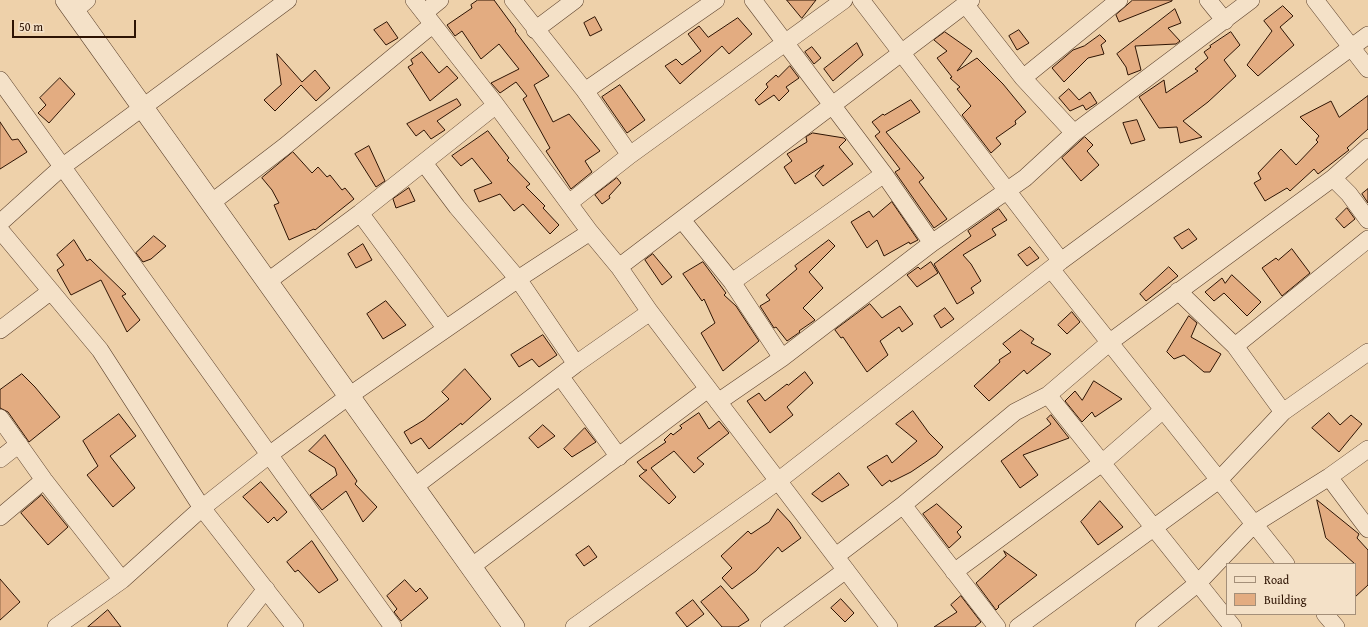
<!DOCTYPE html>
<style>
body{margin:0}
#map{position:relative;width:1368px;height:627px;overflow:hidden;background:#eed1aa;font-family:"Gentium Book Plus",serif}
canvas{display:block}
.legend{position:absolute;left:1226px;top:563px;width:130px;height:52px;box-sizing:border-box;background:#f4e1c8;border:1px solid #a48f79;margin:0;padding:5px 7px;list-style:none;font-size:12px;color:#2d1303}
.legend li{display:flex;align-items:center;gap:8px;height:20px}
.legend b{width:20px;border:1px solid #a48f79}
.scale{position:absolute;left:12px;top:20px;width:124px;height:18px;box-sizing:border-box;border:2px solid #2d1303;border-top:0;padding-left:5px;font-size:12px;line-height:14px;white-space:nowrap;color:#2d1303;-webkit-text-stroke:3px #f4e1c8;paint-order:stroke}
</style>
<div id="map">
<canvas width="1368" height="627"></canvas>
<ul class="legend">
<li><b style="height:5px;background:#f4e1c8"></b>Road</li>
<li><b style="height:11px;background:#e3ac81"></b>Building</li>
</ul>
<div class="scale">50 m</div>
</div>
<script>
const c = document.querySelector('canvas').getContext('2d');
c.lineJoin = 'round';
function fillPath(path, color) { c.fillStyle = color; c.fill(path, 'evenodd'); }
function trace(path, color, width, dash) { c.strokeStyle = color; c.lineWidth = width; c.lineCap = dash ? 'butt' : 'round'; c.setLineDash(dash || []); c.stroke(path); }
const building = new Path2D(`
 M478,0H494L516,30L515,31L549,76L534,85L553,122L569,114L600,151L585,161L592,172L571,189L546,151L550,148L523,99L527,96L516,82L500,93L491,83L519,69L499,44L481,59L462,31L455,36L447,25L472,8L471,5Z
 M787,0H816L802,18Z
 M1133,0H1172V1L1119,22L1116,15Z
 M1283,6L1293,16L1280,27L1294,45L1258,76L1247,65L1272,31L1264,21Z
 M1175,9L1181,23L1168,28L1180,41L1176,44L1135,46L1141,70L1128,75L1126,67L1117,54Z
 M595,17L602,30L590,36L584,23Z
 M738,18L752,34L729,54L722,46L680,84L665,66L676,59L682,65L701,51L688,34L699,26L708,37Z
 M387,22L398,38L386,45L374,30Z
 M1019,30L1029,43L1017,50L1009,36Z
 M945,32L972,51L957,71L977,58L1003,84L1026,112L1015,121L1016,124L996,138L1001,144L991,153L962,115L971,106L957,89L960,87L950,78L952,77L937,58L947,51L934,40Z
 M1231,32L1240,45L1224,60L1236,76L1208,102L1183,121L1202,137L1180,143L1177,127L1159,128L1139,97L1164,80L1166,93L1198,71L1195,69L1208,58L1204,52L1211,47L1210,46Z
 M1100,35L1106,41L1101,45L1104,54L1088,58L1064,82L1052,68L1073,50L1084,46Z
 M857,43L863,55L833,81L824,69Z
 M812,47L821,58L814,64L805,52Z
 M422,52L439,73L447,66L458,78L430,101L408,67L413,64L411,60Z
 M277,54L302,82L315,70L330,88L316,101L301,85L275,111L264,100L281,85Z
 M790,66L799,78L786,87L789,91L779,101L774,95L759,105L755,100L768,87L766,84L776,75L778,77Z
 M60,78L75,94L49,123L38,113L46,105L40,98Z
 M620,85L645,120L627,133L602,97Z
 M1069,89L1079,100L1090,92L1097,103L1086,110L1083,105L1070,111L1059,98Z
 M1368,96V129L1347,148L1349,150L1318,174L1314,169L1290,191L1287,188L1265,201L1254,183L1261,179L1258,173L1281,149L1296,165L1318,142L1316,140L1319,136L1300,117L1331,101L1339,117Z
 M457,99L461,105L437,121L445,130L431,139L424,130L416,136L407,124Z
 M911,100L920,112L886,132L924,178L919,182L947,219L934,228L895,172L900,169L875,136L880,132L872,122L883,114L884,115Z
 M1137,120L1145,140L1131,144L1123,123Z
 M0,122L12,140L18,139L27,152L0,169Z
 M488,131L509,158L507,160L530,184L526,187L545,206L543,208L559,225L550,234L523,204L514,211L500,194L479,202L474,190L492,183L472,158L461,166L452,156Z
 M813,133L844,138L846,140L839,147L853,164L823,186L815,176L824,165L795,184L784,167L792,161L787,154L807,142L806,137Z
 M1085,137L1093,145L1087,151L1099,165L1081,181L1062,158Z
 M369,146L385,181L376,187L355,154Z
 M293,152L312,173L318,167L327,177L330,175L342,190L345,188L354,199L315,230L314,229L289,240L274,205L279,203L272,190L262,178Z
 M617,178L621,183L609,196L610,198L602,204L595,195Z
 M409,188L415,201L396,208L393,199Z
 M1368,189V203L1362,194Z
 M892,202L918,240L910,244L909,242L884,256L877,240L867,248L851,222L869,211L873,217Z
 M1347,208L1355,219L1344,228L1336,219Z
 M999,209L1007,220L992,229L996,235L963,255L971,264L981,281L971,288L974,293L957,304L934,264L971,236L968,231Z
 M1189,229L1197,239L1182,249L1174,238Z
 M154,236L166,246L151,259L143,262L136,253Z
 M74,240L87,261L90,259L126,294L122,296L140,320L127,332L101,280L71,295L57,270L64,265L57,255Z
 M829,240L835,246L809,272L823,288L803,308L815,320L799,331L800,332L787,341L776,327L774,328L760,306L770,300L766,295L797,269L795,266Z
 M363,244L372,260L356,268L348,254Z
 M1030,247L1039,258L1027,266L1018,255Z
 M1292,249L1310,273L1282,296L1262,268L1276,258L1278,260Z
 M653,254L672,277L662,285L645,260Z
 M703,262L726,293L724,295L736,306L759,341L723,371L701,333L715,323L704,299L702,301L683,274Z
 M931,262L938,273L917,287L907,275L918,267L920,269Z
 M1169,267L1178,276L1146,301L1140,294Z
 M1232,275L1261,302L1247,316L1224,293L1214,301L1205,292L1222,278L1225,283Z
 M386,301L406,325L383,339L367,314Z
 M870,304L882,318L900,306L913,324L902,332L899,327L880,341L888,355L867,372L843,337L841,338L835,330Z
 M945,308L954,319L941,328L934,316Z
 M1072,312L1080,322L1067,334L1058,325Z
 M1189,316L1197,323L1191,337L1221,354L1210,372H1204L1184,355L1174,359L1167,352Z
 M1021,330L1034,339L1031,343L1051,354L1027,374L1024,370L989,401L974,386L1000,362L999,360L1011,352L1003,344Z
 M543,335L557,355L539,367L532,359L519,367L511,355Z
 M465,369L491,399L462,425L461,423L429,449L421,438L411,444L404,432L424,420L449,399L442,392Z
 M805,372L813,383L787,407L793,415L770,433L747,401L759,393L765,401L787,384L788,385Z
 M22,374L35,387L60,417L29,442L8,412L0,408V390Z
 M1094,381L1122,399L1095,417L1092,412L1082,422L1065,401L1075,391L1082,400Z
 M913,411L929,433L943,447L936,455L911,472L891,482L890,480L882,486L867,467L887,455L892,463L917,441L896,424Z
 M699,413L709,429L719,421L729,433L697,458L704,464L694,473L674,451L651,468L676,497L669,504L639,476L647,470H644L637,462L666,442L664,440L671,433L673,435L682,428L680,426Z
 M1329,413L1340,425L1351,415L1362,424L1339,452L1312,428Z
 M119,414L136,436L110,456L135,488L113,507L87,475L98,466L83,441Z
 M1051,415L1069,438L1023,455L1038,475L1020,488L1001,461L1051,424L1047,419Z
 M543,425L555,436L538,448L529,438Z
 M585,428L596,442L572,457L564,449Z
 M325,435L357,481L355,484L377,507L363,522L346,491L322,510L310,495L337,475L335,468L309,451Z
 M839,473L849,485L822,502L812,494Z
 M261,482L287,512L277,521L274,517L268,523L243,497Z
 M42,495L68,527L48,545L21,513Z
 M1317,500L1359,534L1357,538L1368,550V585L1355,597V564L1326,538Z
 M1100,501L1123,527L1098,545L1081,522Z
 M937,504L962,527L957,532L961,537L949,548L923,514Z
 M778,509L790,522L801,538L782,552L778,547L756,571L732,589L722,578L732,568L721,556L748,531L751,534L769,522Z
 M312,541L338,580L319,593L298,570L295,572L287,562Z
 M589,546L597,557L584,566L576,555Z
 M1004,551L1037,575L998,606L999,607L996,610L976,583L1006,556Z
 M0,579L20,602L0,620Z
 M405,580L416,592L420,588L428,598L401,621L394,612L397,609L387,596Z
 M721,586L745,614L749,620L738,627H722L701,602Z
 M961,596L981,622L975,627H934L957,612L951,605Z
 M841,599L854,613L845,622L831,608Z
 M693,600L704,614L687,627L676,613Z
 M108,610L121,627H88Z`);
fillPath(building, '#e3ac81');
trace(building, '#2d1303', 1);
const minor = new Path2D(`
 M414,0L496,105L590,232L619,267L650,312L889,627
 M513,0L585,91L630,155
 M753,0L884,174L932,243
 M861,0L1061,261
 M1208,0L1225,21
 M1315,0L1368,69
 M965,4L1023,78L1074,133
 M74,11L87,0
 M424,13L440,0
 M535,30L575,0
 M1023,78L1119,0
 M0,80L393,627
 M585,91L716,0
 M424,163L457,207L518,279L576,364
 M1333,178L1349,194L1368,220
 M211,203L284,147L432,25
 M569,203L630,155L844,0
 M360,213L446,329
 M682,220L732,282L782,358
 M0,223L62,167L288,0
 M0,230L100,350L202,508L295,627
 M619,267L971,0
 M1051,269L1286,564
 M267,282L360,213L496,105
 M732,282L884,174
 M1178,291L1235,346L1283,412
 M0,330L51,291
 M1235,346L1368,239
 M560,376L619,457
 M1048,395L1233,627
 M718,402L782,358L932,243L1025,178L1074,133L1251,0
 M0,418L44,480L122,580
 M0,459L19,444
 M1329,477L1368,529
 M414,487L576,364L650,312
 M903,505L997,627
 M0,517L44,480
 M836,556L903,505L1015,412L1048,395L1110,342L1333,178L1368,147
 M471,567L708,389
 M954,572L1102,463L1163,410
 M1325,614L1336,627
 M56,627L122,580L202,508L269,455L349,396L518,279L590,232
 M236,627L266,589
 M574,627L778,481L1061,261L1368,35
 M769,627L846,570
 M1018,627L1219,480L1283,412L1368,352
 M1144,627L1198,583L1254,524L1329,477L1368,449`);
const tertiary = new Path2D(`
 M66,0L514,627`);
trace(minor, '#5d422d', 18);
trace(tertiary, '#5d422d', 22);
trace(minor, '#f4e1c8', 17);
trace(tertiary, '#f4e1c8', 21);
</script>
